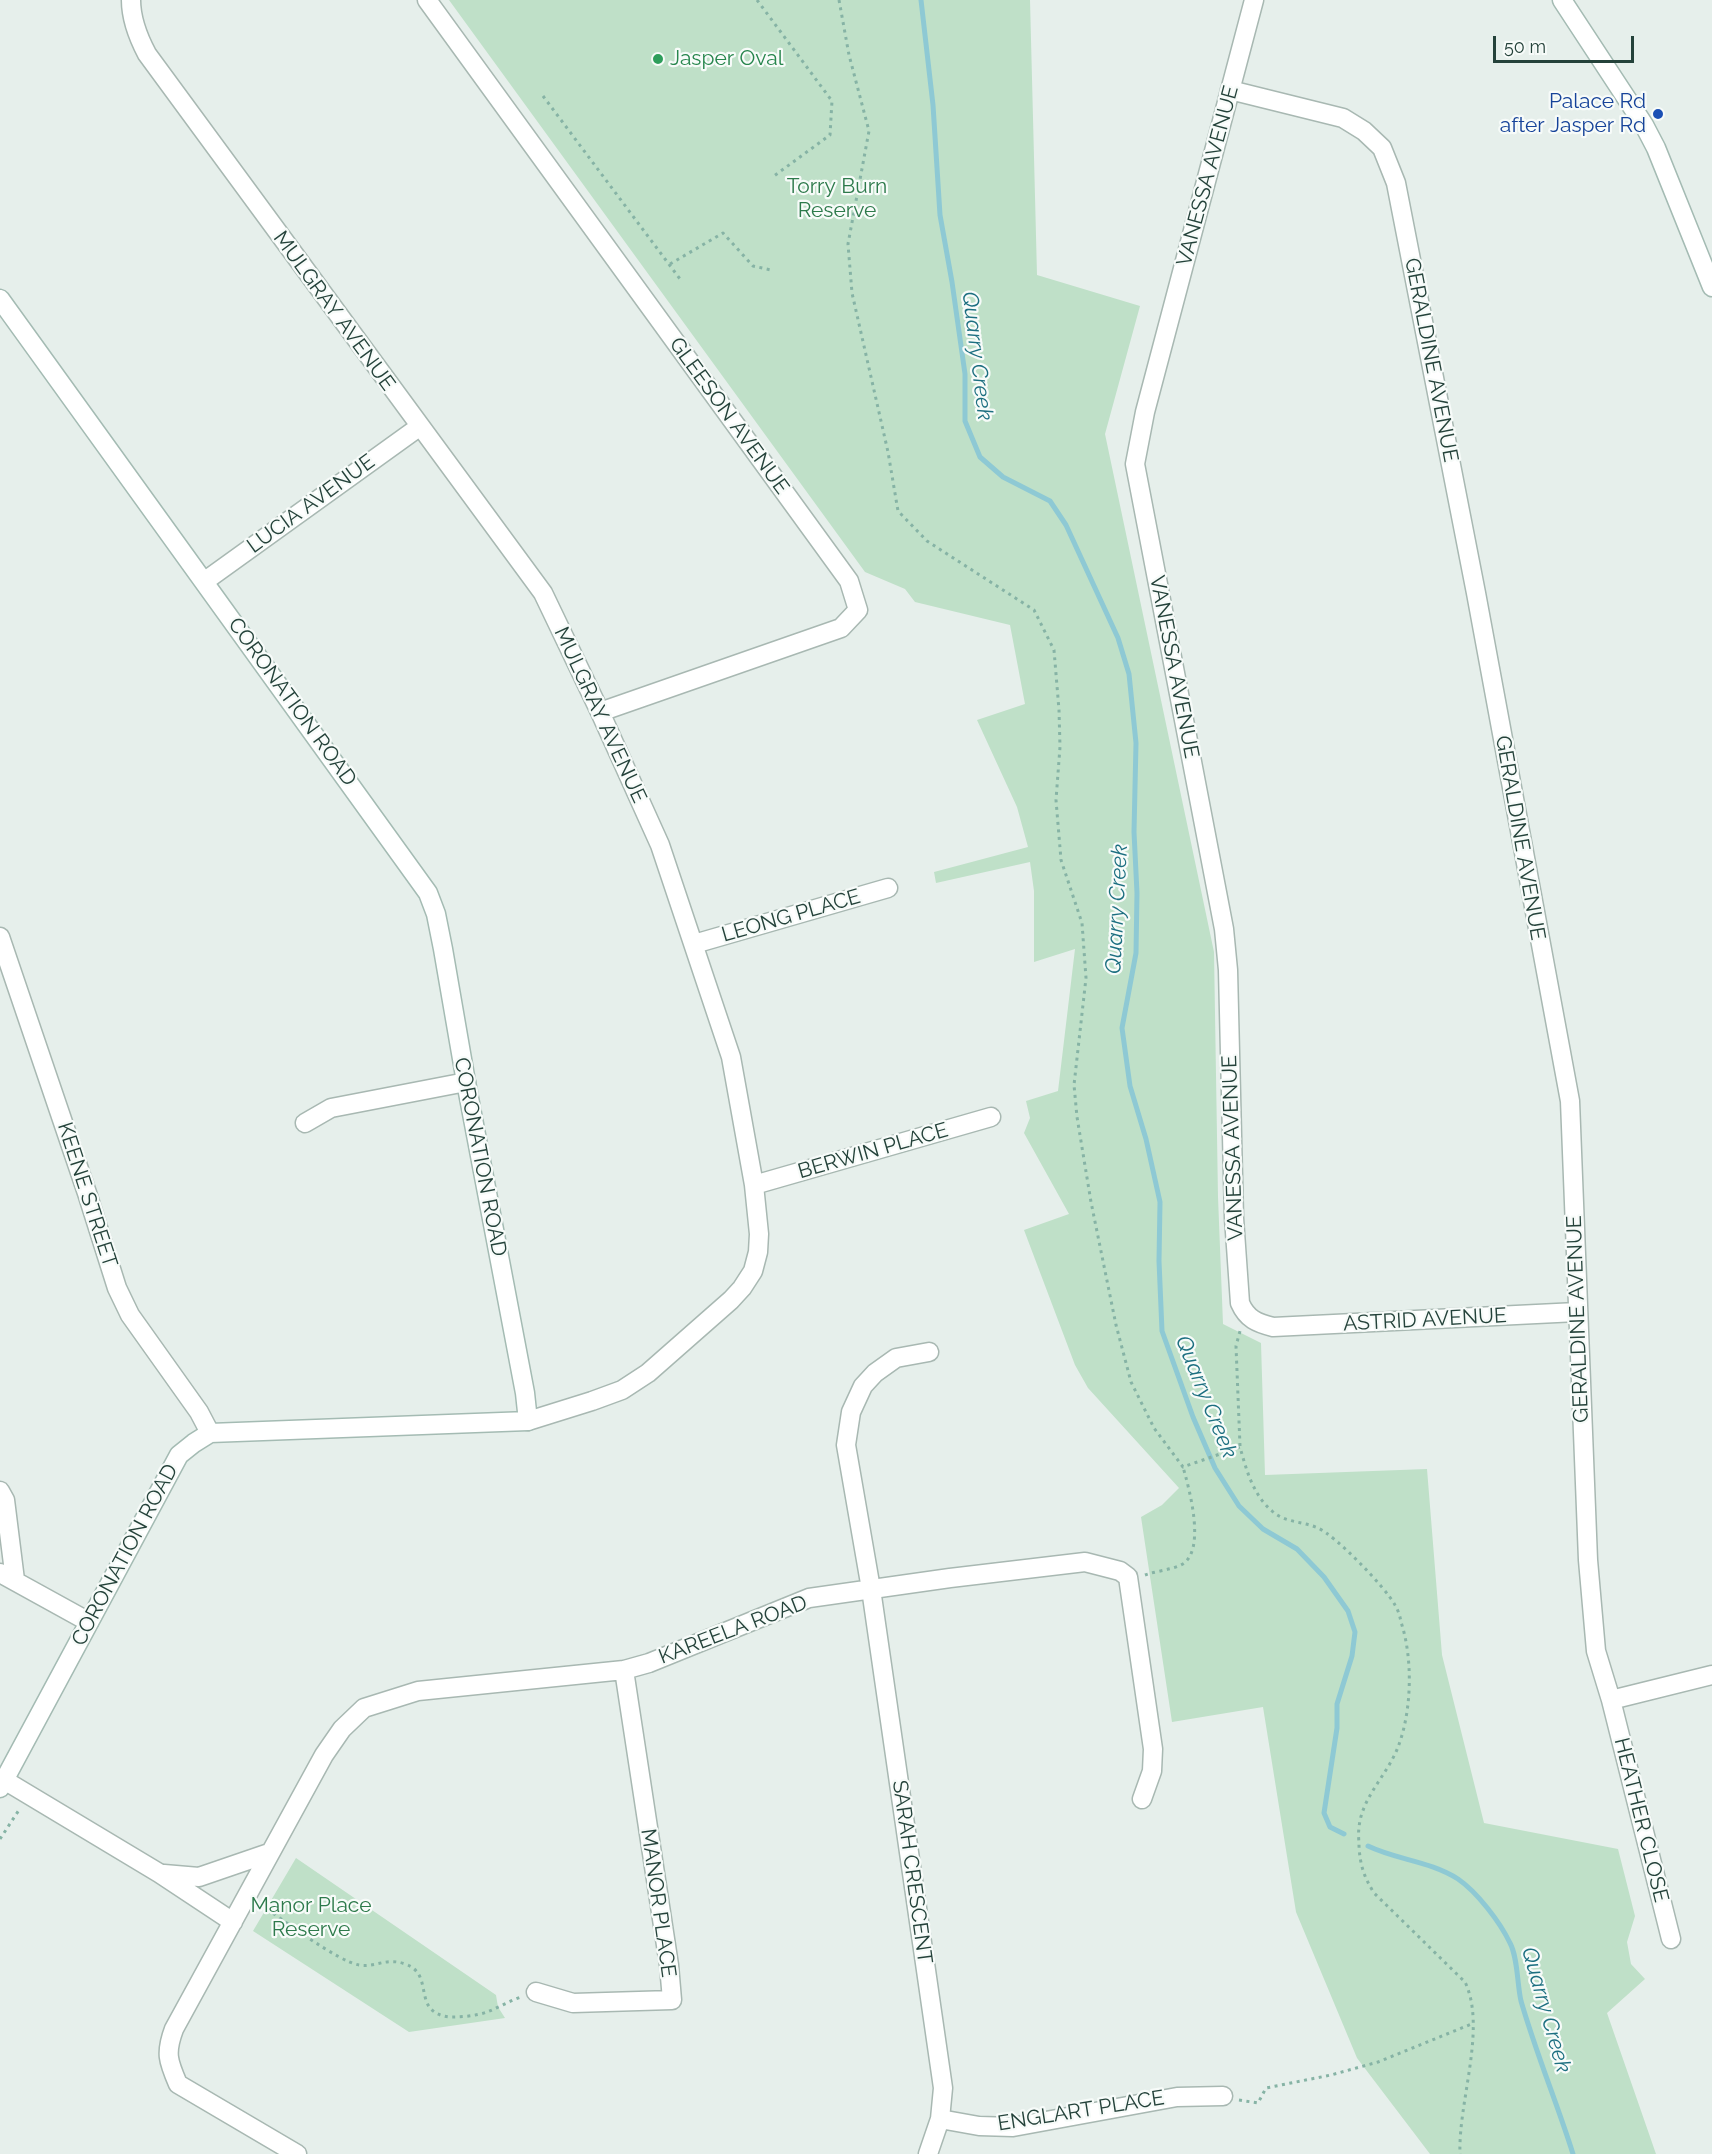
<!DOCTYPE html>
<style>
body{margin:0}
#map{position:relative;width:1712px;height:2154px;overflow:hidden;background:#e6efeb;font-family:Raleway,sans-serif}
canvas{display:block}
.scale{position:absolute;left:1493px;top:36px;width:141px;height:27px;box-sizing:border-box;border:3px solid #24423a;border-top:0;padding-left:8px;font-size:18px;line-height:21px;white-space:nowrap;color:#24423a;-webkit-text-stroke:4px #f7fbf9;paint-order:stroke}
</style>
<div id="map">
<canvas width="1712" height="2154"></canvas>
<div class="scale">50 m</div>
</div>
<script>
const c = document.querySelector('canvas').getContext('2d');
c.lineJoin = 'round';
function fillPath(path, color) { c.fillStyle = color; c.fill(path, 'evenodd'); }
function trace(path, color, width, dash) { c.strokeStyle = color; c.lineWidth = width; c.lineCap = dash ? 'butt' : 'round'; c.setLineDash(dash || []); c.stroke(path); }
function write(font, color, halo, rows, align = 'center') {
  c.font = font + ' Raleway,sans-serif'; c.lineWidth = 4.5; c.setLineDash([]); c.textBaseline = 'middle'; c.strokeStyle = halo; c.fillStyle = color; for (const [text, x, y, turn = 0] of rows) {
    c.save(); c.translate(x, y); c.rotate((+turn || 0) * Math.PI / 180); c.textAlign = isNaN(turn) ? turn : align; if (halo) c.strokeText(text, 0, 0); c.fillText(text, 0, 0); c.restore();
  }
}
fillPath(new Path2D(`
 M449,0H1030L1037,275L1140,306L1105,434L1214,952L1218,1197L1223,1324L1261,1343L1265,1475L1427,1469L1442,1655L1484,1823L1618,1849L1635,1916L1627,1942L1631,1964L1645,1979L1607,2013L1656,2154H1430L1357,2058L1296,1912L1263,1707L1172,1722L1141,1517L1162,1505L1179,1488L1088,1388L1075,1365L1024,1230L1069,1214L1024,1133L1030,1118L1026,1101L1058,1091L1075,949L1034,962V891L1030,862L936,883L934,872L1028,847L1017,807L977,720L1025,704L1010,625L915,602L905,589L865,572Z
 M296,1858L496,1995L498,2007L505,2018L409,2032L253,1931Z`), '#bfe0c8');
trace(new Path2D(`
 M921,0L933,105L940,215L952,282L965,374V421L980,457L1003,477L1050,501L1066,525L1118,638L1129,674L1136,743L1134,832L1137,893L1136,953L1122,1028L1130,1086L1146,1139L1160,1202L1159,1261L1162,1331L1193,1417L1215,1468L1239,1506L1263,1529L1297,1549L1324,1577L1348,1611L1355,1632L1352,1656L1337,1704V1728L1324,1813L1330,1827L1344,1834
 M1368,1846C1397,1860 1430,1861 1458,1879C1477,1892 1500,1922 1510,1943C1518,1958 1517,1984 1521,2001C1536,2053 1557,2103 1573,2154`), '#8ec9d4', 5);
const street = new Path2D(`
 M131,0C131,20 138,37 147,54L543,593L600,712L660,845L731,1057L754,1185L759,1234L758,1252L753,1271L742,1288L731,1300L648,1373L622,1390L592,1401L528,1421
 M427,0L849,581L858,610L841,628L600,712
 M1254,0L1145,412L1135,464L1224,929L1228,970L1234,1218L1240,1303C1247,1319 1257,1323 1273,1327L1577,1312
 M1230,90L1343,118L1364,131L1382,148L1396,183L1476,593L1570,1101L1588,1560L1596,1651L1611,1700L1671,1939
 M205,581L419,427
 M0,937L87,1193L117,1288L130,1315L199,1412L210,1433
 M694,944L888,888
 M305,1123L331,1108L466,1082
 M754,1185L991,1117
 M0,1491L5,1500L15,1580
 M0,1573L89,1622
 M1611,1700L1712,1675
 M4,1780L159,1873L233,1922
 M164,1874L199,1877L269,1853
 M536,1992L573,2003L672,2000L669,1965L624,1670
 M940,2119L979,2126L1013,2127L1177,2097L1223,2096
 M297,2154L178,2084C168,2061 165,2053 174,2029L324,1755L342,1729L364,1708L418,1691L624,1670L649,1663L809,1598L950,1578L1085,1562L1120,1571L1128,1577L1153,1749L1152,1771L1142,1799
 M928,2154L940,2119L943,2088L871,1589L846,1445L851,1412L863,1386L875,1373L896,1358L929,1352`);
const secondary = new Path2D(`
 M1562,0L1644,125L1656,148L1712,287
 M0,299L428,893L436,914L443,949L466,1082L525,1393L528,1421L210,1433L194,1443L179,1455L0,1788`);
trace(street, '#a8b8b2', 21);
trace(secondary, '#a4bbb3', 21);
trace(new Path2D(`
 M757,0L832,101L830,135L774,176
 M839,0L849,55L869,131L848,244L852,293L888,452L898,511L927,541L1034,610L1054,650L1059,710L1060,747L1056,800L1061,860L1082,923L1086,978L1074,1085L1077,1117L1091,1202L1116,1325L1131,1382L1154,1428L1183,1467L1240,1447C1246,1469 1253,1495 1272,1511C1285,1523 1302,1521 1318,1528C1336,1536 1385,1587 1395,1605C1398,1610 1400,1616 1401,1622C1413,1658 1412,1711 1398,1747C1388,1774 1361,1798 1359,1828C1358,1834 1359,1841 1359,1846C1360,1865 1364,1877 1374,1893L1465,1982C1487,2028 1458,2102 1460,2154
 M543,96L680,279
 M670,264L723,233L753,266L771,270
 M1240,1446L1236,1346L1240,1331
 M1145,1575C1156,1571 1170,1570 1181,1565C1207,1552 1189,1488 1183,1467
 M0,1839L19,1810
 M261,1905C282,1919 337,1961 359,1965C375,1968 386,1957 405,1964C436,1974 410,2013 450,2017C462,2017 476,2016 487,2012C498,2008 509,2001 521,1997
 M1239,2100L1258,2103L1266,2088L1331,2075L1378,2062L1474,2023`), '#86b3a5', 3, [3, 4.5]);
trace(street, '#fff', 18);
trace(secondary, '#fff', 18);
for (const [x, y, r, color] of [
 [658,59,6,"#2e9e5b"],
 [1658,114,6,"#1a4fb4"]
]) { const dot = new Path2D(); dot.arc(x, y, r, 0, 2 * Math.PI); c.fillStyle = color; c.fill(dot); trace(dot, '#f7fbf9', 2); }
write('21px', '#27864d', '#f7fbf9', [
 ["Jasper Oval",670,59]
], 'left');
write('21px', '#164399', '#f7fbf9', [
 ["Palace Rd",1646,102],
 ["after Jasper Rd",1646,126]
], 'right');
write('21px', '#24423a', '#f7fbf9', [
 ["VANESSA AVENUE",1208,176,-75],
 ["MULGRAY AVENUE",334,311,54],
 ["GERALDINE AVENUE",1431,360,79],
 ["GLEESON AVENUE",729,416,54],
 ["LUCIA AVENUE",311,504,-36],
 ["VANESSA AVENUE",1174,667,79],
 ["CORONATION ROAD",292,702,54],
 ["MULGRAY AVENUE",600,715,65],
 ["GERALDINE AVENUE",1520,838,80],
 ["LEONG PLACE",791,916,-16],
 ["VANESSA AVENUE",1233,1148,-92],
 ["BERWIN PLACE",873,1151,-16],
 ["CORONATION ROAD",480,1157,79],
 ["KEENE STREET",87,1195,72],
 ["GERALDINE AVENUE",1578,1319,-92],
 ["ASTRID AVENUE",1425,1320,-3],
 ["CORONATION ROAD",125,1555,-62],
 ["KAREELA ROAD",733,1630,-21],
 ["HEATHER CLOSE",1641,1820,76],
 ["SARAH CRESCENT",912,1872,82],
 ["MANOR PLACE",658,1903,82],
 ["ENGLART PLACE",1081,2111,-9]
]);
write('21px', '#2d7a4b', '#f7fbf9', [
 ["Torry Burn",837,187],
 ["Reserve",837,211],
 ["Manor Place",311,1906],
 ["Reserve",311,1930]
]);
write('italic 22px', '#1c6f80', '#f7fbf9', [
 ["Quarry Creek",977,356,83],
 ["Quarry Creek",1117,909,-87],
 ["Quarry Creek",1206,1397,68],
 ["Quarry Creek",1546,2010,74]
]);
</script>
